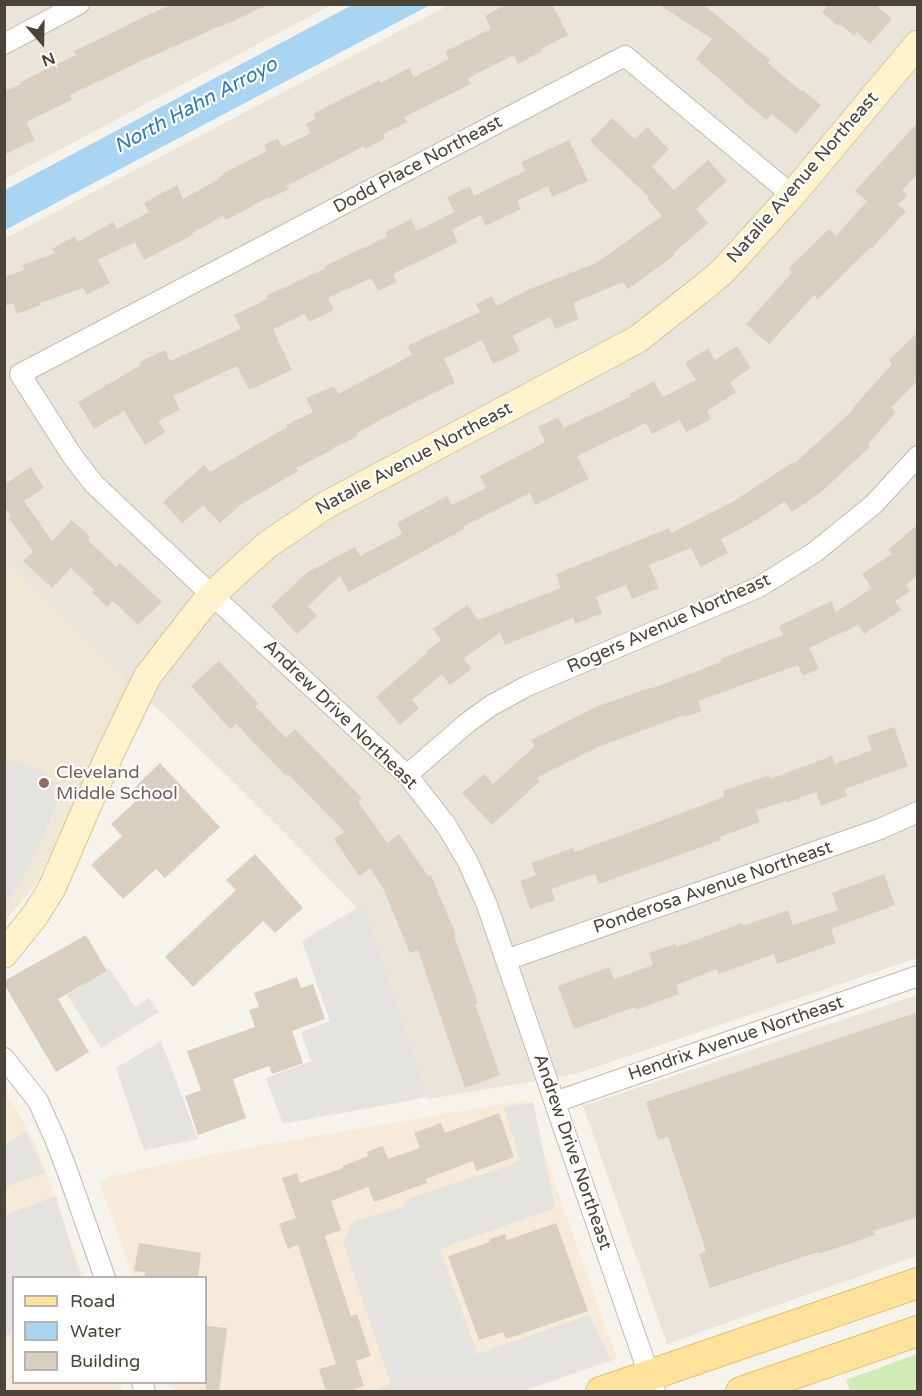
<!DOCTYPE html>
<style>
body{margin:0}
#map{position:relative;width:922px;height:1396px;overflow:hidden;background:#f6f3ec;font-family:"Varela Round",sans-serif}
canvas{display:block}
.frame{position:absolute;inset:0;border:6px solid #4b4439;pointer-events:none}
.legend{position:absolute;left:12px;top:1276px;width:195px;height:108px;box-sizing:border-box;background:#fff;border:2px solid #b7b4b0;margin:0;padding:8px 10px;list-style:none;font-size:18px;color:#4b4439}
.legend li{display:flex;align-items:center;gap:12px;height:30px}
.legend b{width:30px;border:2px solid #b7b4b0}
.north{position:absolute;left:12px;top:12px;width:60px;height:60px;-webkit-text-stroke:4px #fff;paint-order:stroke;rotate:160deg;font-size:16px;font-weight:700;line-height:24px;text-align:center;color:#4b4439}
.north::after{content:'';display:block;margin:auto;width:21px;height:27px;background:#4b4439;clip-path:polygon(50% 0,100% 100%,50% 72%,0 100%)}
</style>
<div id="map">
<canvas width="922" height="1396"></canvas>
<div class="frame"></div>
<ul class="legend">
<li><b style="height:8px;background:#ffe39c"></b>Road</li>
<li><b style="height:16px;background:#a9d4f2"></b>Water</li>
<li><b style="height:16px;background:#d8cfc1"></b>Building</li>
</ul>
<div class="north">N</div>
</div>
<script>
const c = document.querySelector('canvas').getContext('2d');
c.lineJoin = 'round';
function fillPath(path, color) { c.fillStyle = color; c.fill(path, 'evenodd'); }
function trace(path, color, width, dash) { c.strokeStyle = color; c.lineWidth = width; c.lineCap = dash ? 'butt' : 'round'; c.setLineDash(dash || []); c.stroke(path); }
function write(font, color, halo, rows, align = 'center') {
  c.font = font + ' "Varela Round",sans-serif'; c.lineWidth = 4.5; c.setLineDash([]); c.textBaseline = 'middle'; c.strokeStyle = halo; c.fillStyle = color; for (const [text, x, y, turn = 0] of rows) {
    c.save(); c.translate(x, y); c.rotate((+turn || 0) * Math.PI / 180); c.textAlign = isNaN(turn) ? turn : align; if (halo) c.strokeText(text, 0, 0); c.fillText(text, 0, 0); c.restore();
  }
}
fillPath(new Path2D(`
 M5,5H331L5,179Z
 M449,5H917V958L575,1074L429,1099L361,912L286,834L167,717L129,684L5,563L4,239Z
 M917,995V1256L667,1344L583,1106Z`), '#eae5da');
fillPath(new Path2D(`
 M4,1092L12,1102L35,1142L83,1277L14,1278V1382L120,1383L123,1391H5Z
 M525,1100L617,1359L524,1391H173L169,1383L206,1382V1278L133,1277L100,1184L107,1177L213,1154Z`), '#f7ead8');
fillPath(new Path2D(`
 M5,563L129,684L37,883L5,921Z`), '#efe8d6');
fillPath(new Path2D(`
 M917,1354V1391H850L846,1380Z`), '#d2eab5');
fillPath(new Path2D(`
 M5,759L31,764L50,779L64,785L38,849L17,888L5,905Z
 M362,905L428,1097L283,1124L266,1078L311,1061L301,1032L330,1021L302,941Z
 M109,968L135,1007L149,998L159,1012L101,1048L67,995Z
 M161,1041L198,1139L144,1150L116,1068Z
 M533,1102L555,1208L440,1249L477,1354L589,1315L611,1360L522,1391H373L391,1384L343,1243L352,1222L403,1207L410,1198L508,1166L520,1160L504,1108Z
 M26,1131L45,1173L5,1187V1144Z
 M56,1196L80,1277L14,1278L13,1333L5,1336V1215Z`), '#e5e3e0');
fillPath(new Path2D(`
 M354,4L430,5L5,230V190Z`), '#a9d4f2');
fillPath(new Path2D(`
 M172,4H270L220,27V26L139,62L70,95L72,100L26,122L35,140L4,155V92L21,84L20,82L76,55L74,51L129,25V24Z
 M507,4H552L568,35L541,49L542,51L518,64L514,55L468,78L471,84L404,117L407,122L383,134L385,139L365,149L364,146L287,186L289,189L270,198L269,197L226,220L223,216L192,233L193,235L144,260L135,242L98,260L110,283L87,295L83,288L40,303L41,305L17,314L13,303L4,306V277L24,270L23,265L55,253L52,249L75,236L78,242L113,222L117,229L149,212L144,203L177,185L183,199L219,179L218,178L223,175L222,174L267,151L264,145L278,138L282,147L311,133L306,124L316,119L313,114L379,80L381,83L409,68L414,77L449,59L445,52L491,29L485,16Z
 M658,4H703L770,60L768,63L801,91L803,90L821,105L796,134L772,114L766,120L696,59L712,39Z
 M829,4H875L892,19L870,44L857,32L854,36L840,24L838,26L822,12Z
 M612,118L635,139L647,127L669,149L652,167L674,190L708,160L727,181L696,209L708,223L673,254L674,256L628,289L623,282L573,303L579,319L555,329L550,317L512,336L520,351L493,364L482,340L444,359L455,383L421,399L356,433L358,436L333,448L334,449L296,468L298,471L240,505L220,523L203,505L182,523L163,502L204,465L210,472L287,427L286,425L313,412L306,398L334,386L338,394L412,355L407,346L480,312L476,304L492,296L497,306L525,291L596,263L662,216L647,199L649,197L590,141Z
 M918,122V174L902,190L908,195L898,205L906,211L872,248L871,247L818,299L814,295L769,344L746,324L792,273L788,269L829,229L836,236L867,201L855,191Z
 M569,140L588,181L552,197L548,186L517,201L521,209L486,226L481,215L452,230L458,242L393,274L397,282L378,291L371,278L328,298L334,310L309,322L305,314L273,329L292,370L249,390L237,366L173,396L180,410L158,421L165,432L145,445L124,411L94,429L78,402L141,365L139,362L165,350L170,361L241,329L234,315L267,299L266,296L326,268L325,266L388,236L385,232L411,219L417,231L454,212L447,197L470,186L474,196L525,171L521,162Z
 M918,332V380L891,408L896,412L868,444L870,447L820,493L792,512L785,501L753,522L721,539L728,553L701,567L691,548L649,565L659,588L632,599L626,585L596,597L602,613L575,624L573,618L505,645L500,633L464,658L472,669L450,685L442,674L412,700L419,708L400,725L376,697L427,653L426,651L441,640L433,629L467,605L478,620L561,588L556,574L669,528L671,533L734,501L793,462L794,464L853,410L852,409L892,364L889,360Z
 M737,346L751,368L730,382L736,392L707,411L711,419L686,432L680,420L652,434L646,423L577,456L589,479L535,505L530,493L463,527L464,529L349,592L340,576L308,606L317,616L297,634L271,606L308,572L355,547L360,556L402,534L397,523L447,496L452,505L486,488L480,476L545,442L538,427L558,417L564,428L631,396L630,394L654,381L663,397L696,380L685,363L708,348L715,360Z
 M31,467L44,488L24,501L52,541L72,520L90,537L88,540L116,567L120,563L162,602L138,625L113,601L107,607L92,592L94,590L71,568L52,588L23,561L33,552L9,518L11,516L4,506V485Z
 M918,524V575L906,585L910,591L895,601L901,610L864,634L858,625L809,648L819,668L803,676L798,665L698,701L702,711L685,717L684,715L598,747L536,778L540,781L492,825L462,793L484,774L493,784L535,746L531,740L598,706L649,688L650,689L721,662L720,659L783,635L779,626L831,601L836,612L872,588L862,574L892,554L888,550Z
 M219,661L259,704L255,706L286,738L295,729L362,798L358,802L387,843L399,834L428,876L431,875L456,935L454,936L478,1003L475,1004L500,1075L465,1088L418,950L410,953L383,888L370,868L359,876L334,839L345,832L288,774L286,776L236,724L230,729L191,686Z
 M894,727L908,766L845,789L847,796L821,806L816,792L786,803L785,801L756,811L760,822L720,837L721,840L599,884L595,874L551,889L555,900L530,909L520,881L536,875L531,863L573,848L575,852L655,823L724,797L723,791L769,775L770,779L832,756L835,764L872,750L867,736Z
 M160,763L220,827L165,878L156,869L123,899L91,865L122,836L111,824L143,795L135,787Z
 M255,854L303,908L275,933L263,921L193,987L165,957L236,890L226,880Z
 M884,874L895,905L831,929L836,943L777,964L774,954L719,974L717,969L676,985L679,994L636,1010L635,1007L574,1029L558,986L609,967L614,979L653,965L649,953L675,944L677,947L742,923L743,926L788,910L793,925L838,910L832,893Z
 M86,935L107,971L58,999L89,1052L56,1072L4,984V981Z
 M297,977L301,988L313,984L325,1019L292,1031L303,1063L272,1074L269,1066L233,1079L246,1118L198,1135L185,1096L201,1090L187,1051L255,1027L249,1010L259,1007L254,993Z
 M918,1012V1217L873,1231L875,1235L819,1254L818,1252L710,1288L699,1254L706,1251L668,1137L658,1140L646,1102Z
 M499,1113L514,1157L476,1171L473,1161L426,1179L427,1183L374,1202L368,1187L331,1201L341,1230L325,1236L351,1316L357,1314L371,1356L356,1361L364,1386L347,1392H326L319,1369L336,1364L298,1245L288,1249L279,1224L296,1218L282,1178L297,1173L300,1183L343,1168V1166L368,1156L367,1152L383,1146L388,1159L420,1148L414,1133L441,1123L445,1133Z
 M556,1223L588,1311L506,1339L503,1332L479,1340L448,1256L490,1242L489,1239L505,1234L507,1240Z
 M139,1243L201,1253L198,1278H144L145,1272L134,1271Z
 M206,1326L227,1328L219,1392H206Z`), '#d8cfc1');
const street = new Path2D(`
 M4,44L79,4
 M407,775L467,723L492,705L527,686L759,587L815,552L874,504L918,456
 M506,960L880,829L918,812
 M4,1058L38,1101L55,1139L68,1173L105,1278
 M555,1102L918,976
 M142,1382L145,1392
 M655,1392L579,1173L487,905L468,862L446,825L407,775L200,584L94,484L73,457L20,374L625,56L792,195`);
const secondary = new Path2D(`
 M4,954L36,914L52,888L109,756L147,677L202,606L226,582L267,545L326,505L638,339L704,287L723,271L792,195L918,44`);
const primary = new Path2D(`
 M601,1392L918,1283
 M741,1392L918,1331`);
trace(street, '#c2bbae', 22);
trace(secondary, '#d6c79b', 29);
trace(primary, '#e6c16a', 32);
trace(street, '#fff', 20);
trace(secondary, '#fff3cd', 27);
trace(primary, '#ffe39c', 30);
for (const [x, y, r, color] of [
 [44,783,6,"#8d6e63"]
]) { const dot = new Path2D(); dot.arc(x, y, r, 0, 2 * Math.PI); c.fillStyle = color; c.fill(dot); trace(dot, '#fff', 2); }
write('18px', '#4b4439', '#fff', [
 ["Dodd Place Northeast",418,165,-28],
 ["Natalie Avenue Northeast",803,178,-49],
 ["Natalie Avenue Northeast",414,459,-28],
 ["Rogers Avenue Northeast",669,624,-24],
 ["Andrew Drive Northeast",340,715,44],
 ["Ponderosa Avenue Northeast",713,888,-19],
 ["Hendrix Avenue Northeast",736,1039,-19],
 ["Andrew Drive Northeast",572,1152,71]
]);
write('18px', '#785e54', '#fff', [
 ["Cleveland",56,773],
 ["Middle School",56,794]
], 'left');
write('italic 20px', '#2e7ab2', '#fff', [
 ["North Hahn Arroyo",196,106,-28]
]);
</script>
